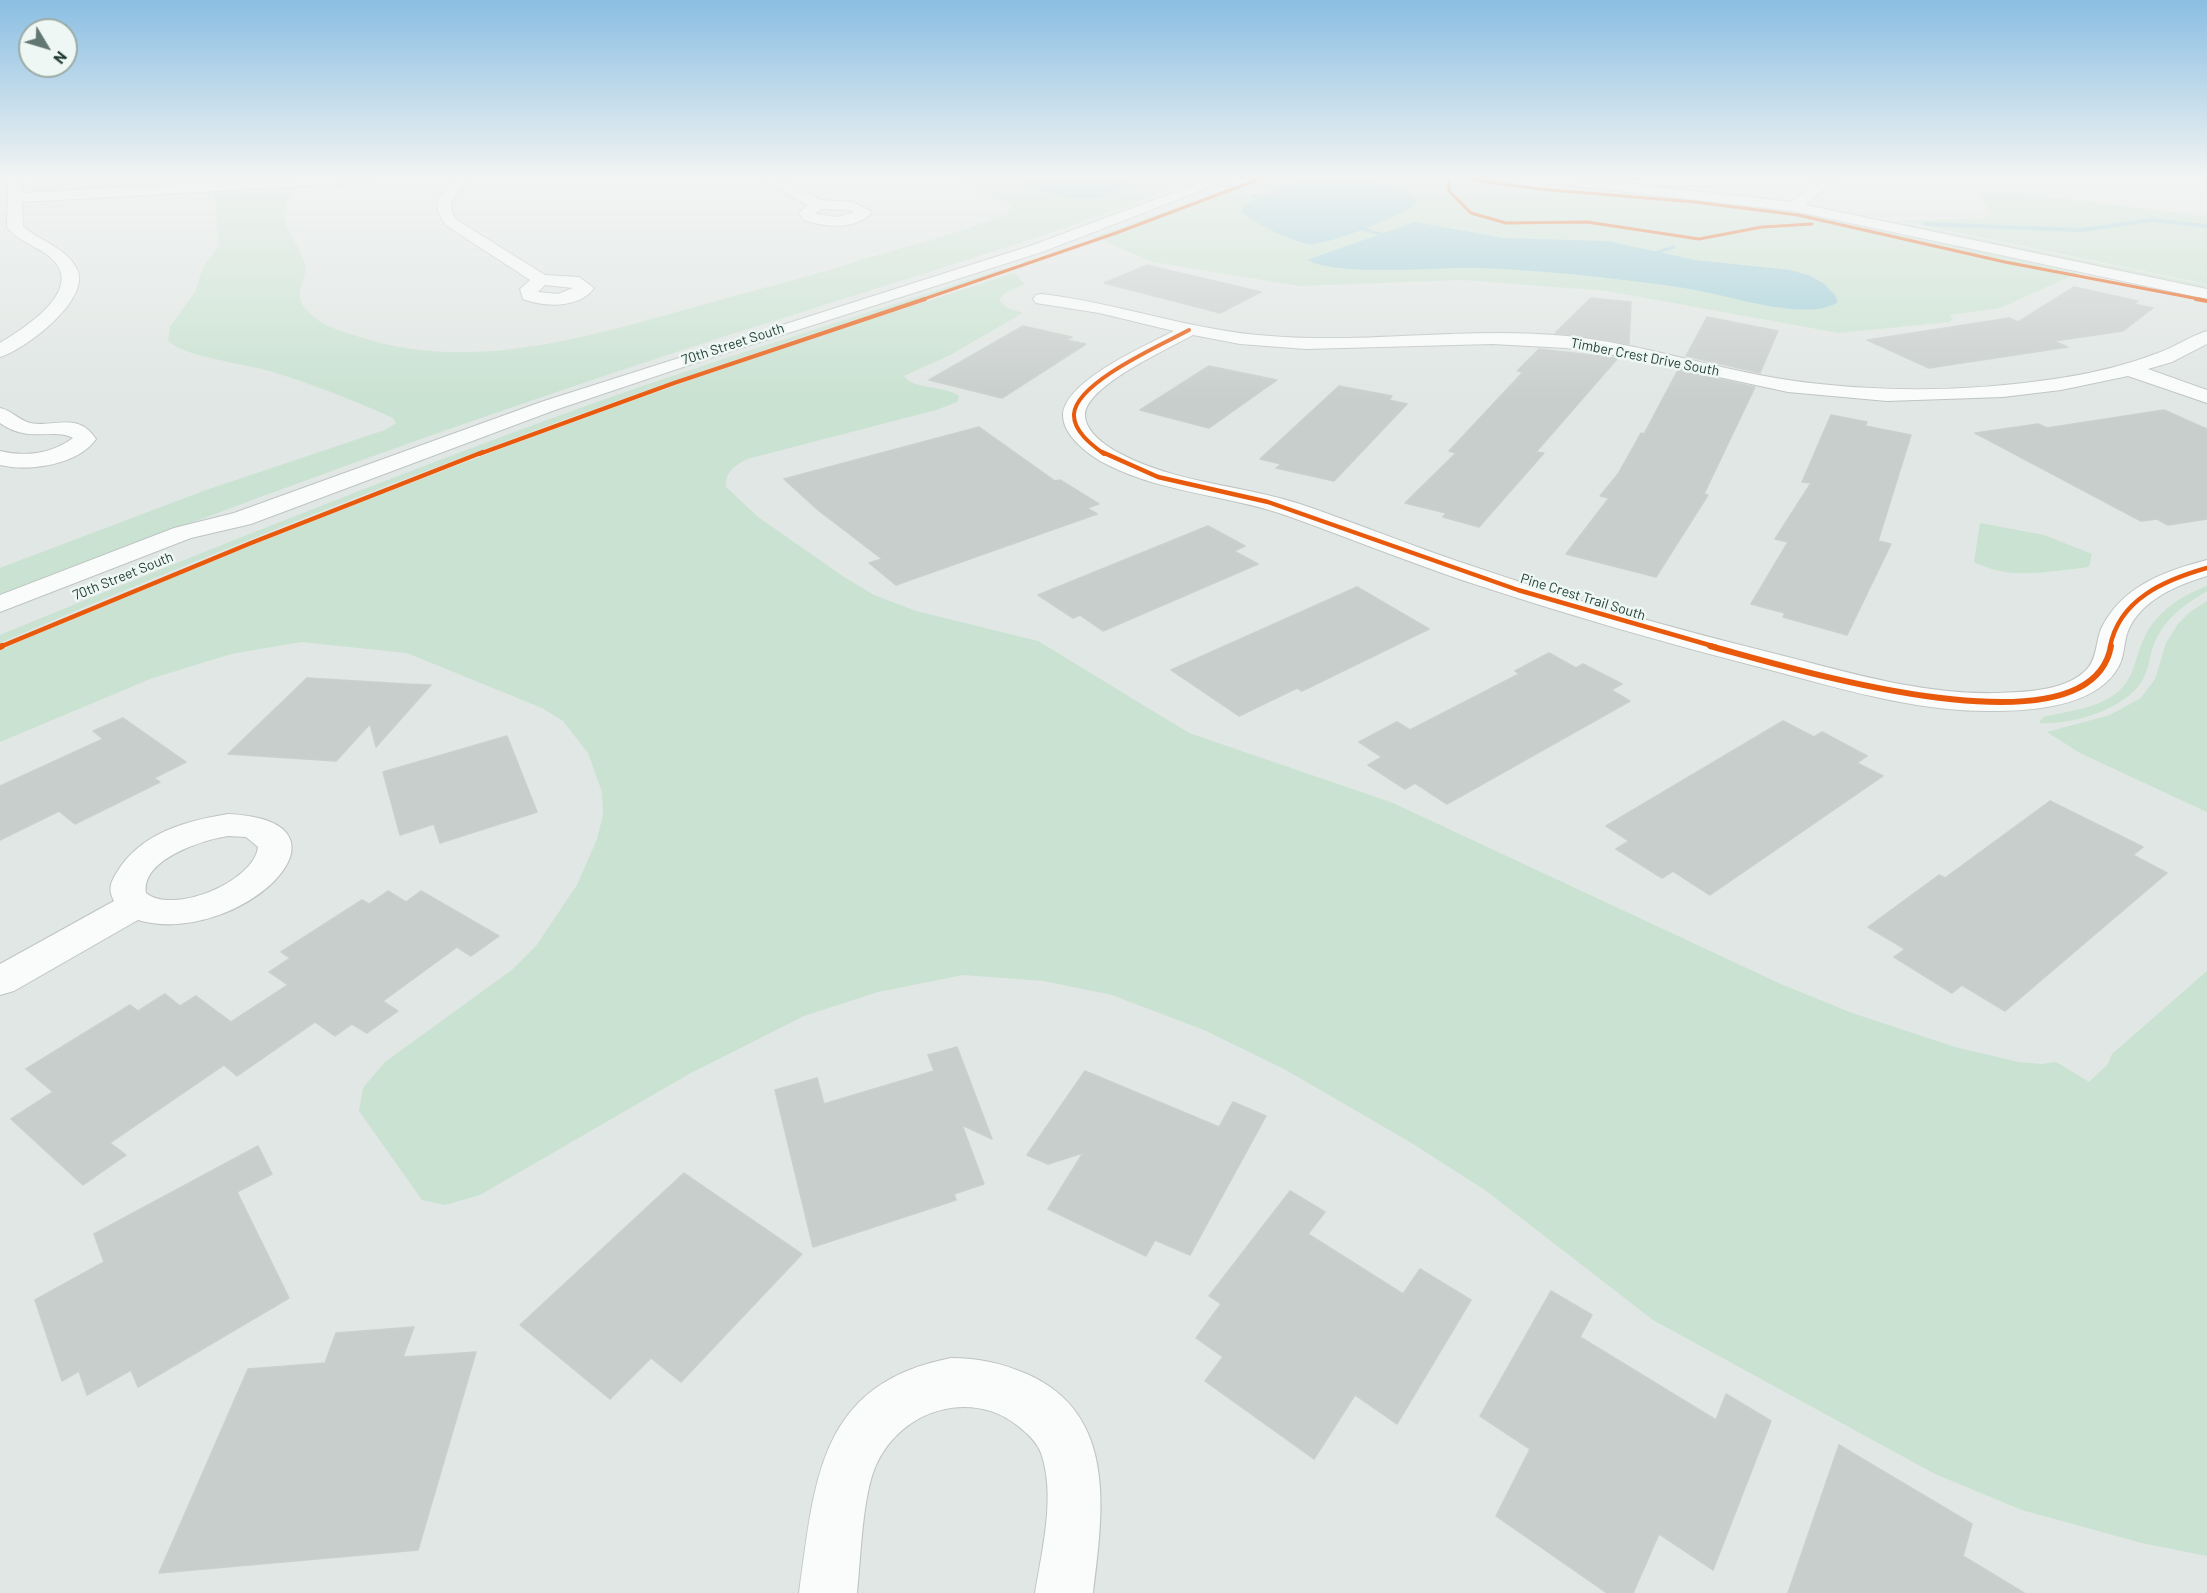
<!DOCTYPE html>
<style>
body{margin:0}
#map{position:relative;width:2207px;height:1593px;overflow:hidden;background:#e1e7e4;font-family:Barlow,sans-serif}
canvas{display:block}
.north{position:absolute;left:18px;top:18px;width:60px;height:60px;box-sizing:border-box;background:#eef7f3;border:2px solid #9baca7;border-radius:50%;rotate:128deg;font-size:16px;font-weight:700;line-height:24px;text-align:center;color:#1f3b34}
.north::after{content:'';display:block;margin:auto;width:21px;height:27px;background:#637772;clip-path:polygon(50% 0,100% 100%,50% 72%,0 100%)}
</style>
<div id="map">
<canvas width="2207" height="1593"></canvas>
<div class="north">N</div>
</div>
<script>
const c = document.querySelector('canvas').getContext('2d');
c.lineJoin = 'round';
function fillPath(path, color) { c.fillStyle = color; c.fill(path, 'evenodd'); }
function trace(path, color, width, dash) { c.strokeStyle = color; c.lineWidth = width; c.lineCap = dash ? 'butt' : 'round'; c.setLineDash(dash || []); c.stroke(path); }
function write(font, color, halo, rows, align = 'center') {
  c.font = font + ' Barlow,sans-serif'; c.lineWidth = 5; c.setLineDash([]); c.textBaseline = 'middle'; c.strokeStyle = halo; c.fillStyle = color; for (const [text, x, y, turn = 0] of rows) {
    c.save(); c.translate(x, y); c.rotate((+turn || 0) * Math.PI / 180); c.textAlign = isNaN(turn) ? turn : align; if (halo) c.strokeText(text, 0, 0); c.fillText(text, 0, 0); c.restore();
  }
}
fillPath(new Path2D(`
 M49,178H326L115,187L38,193L31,191L32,183Z
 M951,178H1202C1037,242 867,290 698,345C463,421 231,506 0,596V568L206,490L385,430L396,423L393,418C351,399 310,383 266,370C243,364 183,356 168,341L170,327L195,292L203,267L219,246L214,191L298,187C270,214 291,230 303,258C313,282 285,291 312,315C325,327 341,331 357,336C475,376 600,333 716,301C767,287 818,274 868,258C898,249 993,225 1013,208L1010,204L983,195L969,185Z
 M1258,178H1478L1556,189L1684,198L1782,210L1860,224L2078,273L2000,308L1950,315L1953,319L1949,322L1839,333L1607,291L1462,280L1299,286L1153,262L1105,242L1107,240L1092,238Z
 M1993,190L2207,216V284L1901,221L1987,218L1989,215L1988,207L1976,194Z
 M1898,222L2205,285L2207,288L2012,250L1895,223Z
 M1002,269L1008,271C882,311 757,351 633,395C420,470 208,554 0,643V635C197,554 394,475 594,403C729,355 866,314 1002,269Z
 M1014,273L1025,284L1005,293L999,300L1007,308L1023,313L950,355L904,376C914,390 944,385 959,396L957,402L936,410L747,459C734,466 725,472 726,487L758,517L844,577L874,595L916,611L1038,641L1189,733L1393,803L1783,985L1852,1013L1955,1047L2018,1062L2042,1064L2056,1062L2089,1082L2108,1064L2112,1054L2207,971V1556L2142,1543L2022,1510L1935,1474L1653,1320L1485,1190L1410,1142L1284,1069L1204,1030L1112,995L1044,981L963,975L878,992L804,1016L689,1074L480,1195L445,1205L422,1200L359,1111L363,1088L385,1062L513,969L536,946L577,885L597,839L603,815L602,792L588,753L563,721L542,708L407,653L301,642L231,654L150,679L0,742V650C221,555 446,467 673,386C785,346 900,310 1014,273Z
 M1980,523L2044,535L2092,554L2089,567C2049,571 2011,581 1974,562Z
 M2207,586V591C2182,606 2161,621 2152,650C2149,661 2148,671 2142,681C2124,710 2072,725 2039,723L2043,717C2068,711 2097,709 2118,692C2134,678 2134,661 2142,643C2153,614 2180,596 2207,586Z
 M2207,601V812L2080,753L2047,732L2110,715L2141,698L2155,679L2166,643L2178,624L2190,612Z`), '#c9e2d1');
fillPath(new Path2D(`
 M1003,178H1142C1128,185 1110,196 1095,198C1066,202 1030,186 1003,178Z
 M1302,178C1333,178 1397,176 1418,203C1402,216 1329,245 1309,244C1295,243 1252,222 1241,212L1244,205Z
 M1415,222L1504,238L1607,241L1695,260L1790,270L1808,275L1823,283L1835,295L1838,302C1808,322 1734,297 1700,291C1675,286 1649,283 1624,280C1574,274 1524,269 1474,268C1433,267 1341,277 1307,260Z`), '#9eced8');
fillPath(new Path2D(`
 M1162,178H1170L1171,179L1168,181Z
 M1253,194L1279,201L1280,202L1277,204L1251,197Z
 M2152,218L2207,224V228L2152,222L2082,232L1925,226L1922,224L1925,222L2082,228Z
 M1345,222L1396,237L1397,238L1394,240L1343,225Z
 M1674,245L1676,248L1641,259L1638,257Z`), '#9eced8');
const building = new Path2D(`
 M1147,265L1261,292L1220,313L1104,283Z
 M2074,287L2138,301L2134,304L2153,308L2123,331L2054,341L2068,347L1929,368L1867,340L2009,318L2018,322Z
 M1591,298L1631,302L1629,344L1555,333Z
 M1707,317L1778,331L1760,373L1686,356Z
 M1023,326L1072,337L1066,340L1086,344L1002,398L929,380Z
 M1539,349L1618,358L1536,452L1544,453L1479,527L1443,517L1446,513L1405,503L1456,453L1449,451L1523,372L1517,371Z
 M1209,366L1277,380L1209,428L1140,410Z
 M1678,370L1755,387L1704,494L1708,495L1656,577L1566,554L1609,498L1600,496L1618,474L1641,433L1644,434Z
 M1339,386L1392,396L1389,400L1407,404L1334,481L1276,468L1281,464L1260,459Z
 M2164,410L2207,429V519L2168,525L2157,519L2141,521L1975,433L2038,424L2047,428Z
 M1831,415L1867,422L1865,426L1911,435L1878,541L1891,544L1847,635L1783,617L1785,613L1751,604L1788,542L1775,539L1811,483L1802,482Z
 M979,427L1055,481L1060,480L1099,504L1087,508L1097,514L896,585L869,563L882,559L818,510L784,479Z
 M1208,526L1245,546L1234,551L1258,564L1103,631L1080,615L1073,618L1038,595Z
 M1357,587L1429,629L1302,691L1297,688L1239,716L1171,670Z
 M1549,653L1576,668L1583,664L1622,684L1611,690L1630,701L1447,804L1415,783L1405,789L1368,765L1382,757L1359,742L1397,722L1410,730L1519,674L1515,671Z
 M307,678L406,684L431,685L376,747L370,724L336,761L228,754Z
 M123,718L186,762L154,778L160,782L75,824L59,811L0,840V786L103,739L93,731Z
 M1783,721L1814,737L1822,732L1867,756L1857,763L1883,776L1710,895L1673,871L1662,878L1616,849L1629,841L1606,826Z
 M507,736L537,812L440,843L434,824L400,835L383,772Z
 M2050,801L2143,847L2133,855L2167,873L2005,1011L1962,985L1952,993L1894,957L1905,949L1868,927L1939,875L1945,878Z
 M388,891L406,902L421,891L499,936L471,956L457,947L383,1001L398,1011L367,1033L352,1024L335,1036L315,1022L237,1076L224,1065L110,1143L126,1155L83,1185L11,1119L53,1092L26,1069L130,1005L138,1011L165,994L180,1006L196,996L231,1022L288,985L269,972L290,958L281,952L362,900L369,904Z
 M957,1047L992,1139L962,1125L984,1184L954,1194L956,1200L813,1247L775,1090L817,1078L824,1104L934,1071L928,1055Z
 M1085,1071L1219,1127L1233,1102L1266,1116L1190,1255L1155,1240L1146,1256L1048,1209L1083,1153L1048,1164L1027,1155Z
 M258,1146L272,1174L237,1192L289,1298L138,1387L131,1370L87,1395L79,1371L62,1381L35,1300L104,1262L94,1234Z
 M684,1173L802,1254L681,1382L651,1358L610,1399L520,1325Z
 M1290,1191L1325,1212L1308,1234L1403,1294L1420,1269L1471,1300L1397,1424L1355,1395L1314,1459L1205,1381L1223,1357L1196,1338L1221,1304L1209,1296Z
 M1551,1291L1592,1315L1580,1337L1716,1420L1726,1394L1771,1421L1713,1570L1659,1534L1633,1593H1607L1496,1516L1530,1449L1480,1416Z
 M414,1327L403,1357L476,1352L418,1550L159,1573L248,1369L325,1363L336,1333Z
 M1839,1445L1972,1524L1963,1556L2024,1593H1788Z`);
fillPath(building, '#c8cecc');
trace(building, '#cad0cd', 1.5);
const minor = new Path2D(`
 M8,178H22V193L296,178H373L366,182L322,185L22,202L23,226C40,242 65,246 77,269C92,299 25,350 0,357V343C23,329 84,291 53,260C40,246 19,243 7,227Z
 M456,178H472C460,192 442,201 457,220L545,275L579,277L594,288C579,309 544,307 523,299L520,289L530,280L447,226C431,207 437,194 456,178ZM545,285L573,288L558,294L538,292Z
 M757,178H776L821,200L853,202L872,212C856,231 824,227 804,220L799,213L808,205ZM821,209L850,210L854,212L838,217L815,214Z
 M1484,178H1580L1791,202L1820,178H1836L1806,205L2207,289V299L1794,211L1564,185V191L1559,192L1491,182Z
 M1042,294C1119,303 1192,331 1270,336C1369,344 1468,326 1567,336C1642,344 1714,369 1788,380C1877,393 1972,392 2061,378C2093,373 2127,365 2158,353C2175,347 2190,336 2207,331V344L2172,362L2148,369L2207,390V403L2128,376L2061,390L2003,397L1887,401L1788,392L1622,356L1566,348L1492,344L1306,349L1240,344L1193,335C1170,348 1085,386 1085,415C1085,432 1107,447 1121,454C1176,483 1241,485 1300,504C1356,523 1412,546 1469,565C1571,600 1675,629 1780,655C1851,673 1923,695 1997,693C2026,692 2068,691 2088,668C2097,657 2096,641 2101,629C2121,587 2164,571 2207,560V576C2177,585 2141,600 2128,631C2123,644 2125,659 2116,671C2092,707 2032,711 1993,711C1914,712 1839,688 1763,668C1665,643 1568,615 1471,583C1408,562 1347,537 1285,515C1227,495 1163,493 1108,465C1091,457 1062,436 1063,414C1066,380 1147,345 1174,331L1099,313L1036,303L1033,299L1036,295Z
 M0,408C11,410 19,420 30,423C56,428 77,411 96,439C78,465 29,472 0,465V451C25,457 52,454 73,438C54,427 29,444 0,423Z
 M228,814C374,821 237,949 138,920L14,991L0,995V964L114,901C108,890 110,883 117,872C141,833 185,821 228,814ZM228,836L246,837L258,847C254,882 173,915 146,893C141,859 203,840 228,836Z
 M951,1358C979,1358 1001,1363 1027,1374C1118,1414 1103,1512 1093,1593H1035C1042,1550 1056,1496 1041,1453C1037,1442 1027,1433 1018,1426C971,1388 902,1410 877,1463C862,1494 861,1558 857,1593H799C815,1480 818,1384 951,1358Z`);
const secondary = new Path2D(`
 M1213,178H1234L1042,252L716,356L555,410L251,524L191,538L0,612V595L174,528L234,513L541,402L1030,246Z`);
trace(minor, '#bec4c1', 2);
trace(secondary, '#bdc5c2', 2);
fillPath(minor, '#fafbfb');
fillPath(secondary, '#fafbfb');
trace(new Path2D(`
 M1449,178V191L1471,213L1506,223L1587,222L1699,239L1762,227L1812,224
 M1461,178L1539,189L1694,202L1798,215L2005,262L2204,300
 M921,300L1116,233L1262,178`), '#e8590c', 3);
trace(new Path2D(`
 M2196,299L2207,301
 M479,454L674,383L925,299
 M1104,454C1092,445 1073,431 1074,414C1076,382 1163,344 1189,330`), '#e8590c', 4);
trace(new Path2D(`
 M1102,452L1158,477L1268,502L1518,590L1716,647
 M0,647L251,543L483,452
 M2110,647C2119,599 2165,580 2207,568`), '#e8590c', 4.5);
trace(new Path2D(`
 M1710,646C1782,665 2090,762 2111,646
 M0,647L2,646`), '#e8590c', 6);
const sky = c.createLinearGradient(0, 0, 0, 401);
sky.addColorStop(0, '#8abee2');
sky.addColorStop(0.44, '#f2f4f3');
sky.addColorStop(1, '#f2f4f300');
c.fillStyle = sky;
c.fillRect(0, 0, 2207, 401);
write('14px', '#1f3b34', '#eef7f3', [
 ["70th Street South",733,344,-18],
 ["Timber Crest Drive South",1645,357,11],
 ["70th Street South",123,576,-22],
 ["Pine Crest Trail South",1583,597,17]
]);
</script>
